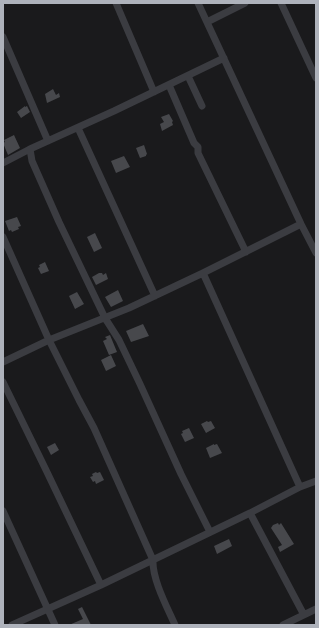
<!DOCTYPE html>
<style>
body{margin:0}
#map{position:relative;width:319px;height:628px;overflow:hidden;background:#1a1a1c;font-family:"Asap Condensed",sans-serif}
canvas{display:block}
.frame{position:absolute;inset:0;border:4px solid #aeb2bb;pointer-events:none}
</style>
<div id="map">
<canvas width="319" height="628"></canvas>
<div class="frame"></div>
</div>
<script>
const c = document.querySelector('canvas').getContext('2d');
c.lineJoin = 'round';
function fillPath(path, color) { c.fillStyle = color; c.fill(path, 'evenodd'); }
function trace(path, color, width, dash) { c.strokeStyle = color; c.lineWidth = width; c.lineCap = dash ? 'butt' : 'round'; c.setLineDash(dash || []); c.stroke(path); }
fillPath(new Path2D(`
 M53,89L56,95L59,93L60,97L47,103L45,94Z
 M25,106V107L27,106L30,112L21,118L17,112Z
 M169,114L173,121L172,122L173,125L162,131L160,124L164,122L161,117Z
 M14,135L20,148L8,155L3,143L5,142L4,140Z
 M144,145L147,154L146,155V156L140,158L136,148Z
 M124,156L130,167L116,173L111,161Z
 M17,217L21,226L18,227L19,229L12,232L11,230L9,231L5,221Z
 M95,233L102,248L94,252L87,237Z
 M45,262L49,271L41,274L38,268L40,267L39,265Z
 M99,273H102L103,275L106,273L108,279L96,285L92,277Z
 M118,290L123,301L111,307L105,297Z
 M77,292L84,304L75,309L69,296Z
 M143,324L149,336L131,342L126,331Z
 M110,335L117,352L109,355L103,341L107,339L105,337Z
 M111,355L116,366L106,371L101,360Z
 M207,421L208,422L211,421L215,428L206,433L201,424Z
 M189,428L194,438L185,442L181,434L183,433L182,431Z
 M55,443L59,450L51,455L47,447Z
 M214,444V445L217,444L222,453L210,458L206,448Z
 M96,472L97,473L100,472L104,480L96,484L95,481L93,482L90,477L93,476L92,474Z
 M278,523L279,525L281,523L294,544L280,552L278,547L282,545L271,528L273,525Z
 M229,539L232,546L217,554L214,546Z
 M82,607L91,625H69L83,619L78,609Z`), '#47484c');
trace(new Path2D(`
 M116,3L154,92
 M198,3L301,224L316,253
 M281,3L316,78
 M207,22L245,3
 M3,37L48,141
 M188,76L202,106
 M169,85L194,143L198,147V153L246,252
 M78,128L155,296
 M30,149L32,161L59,222L105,318L119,340L140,384L181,474L210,532
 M3,163L30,149L114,111L224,58
 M3,237L49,340L79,400L94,428L153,560C152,579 167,607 175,625
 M203,273L300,487
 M3,362L49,340L129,308L203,273L301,224
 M3,382L46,470L101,585
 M3,511L55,625
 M250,513L304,615
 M12,625L101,585L250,513L300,487L316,481
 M283,625L316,609`), '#3b3c41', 7);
</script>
